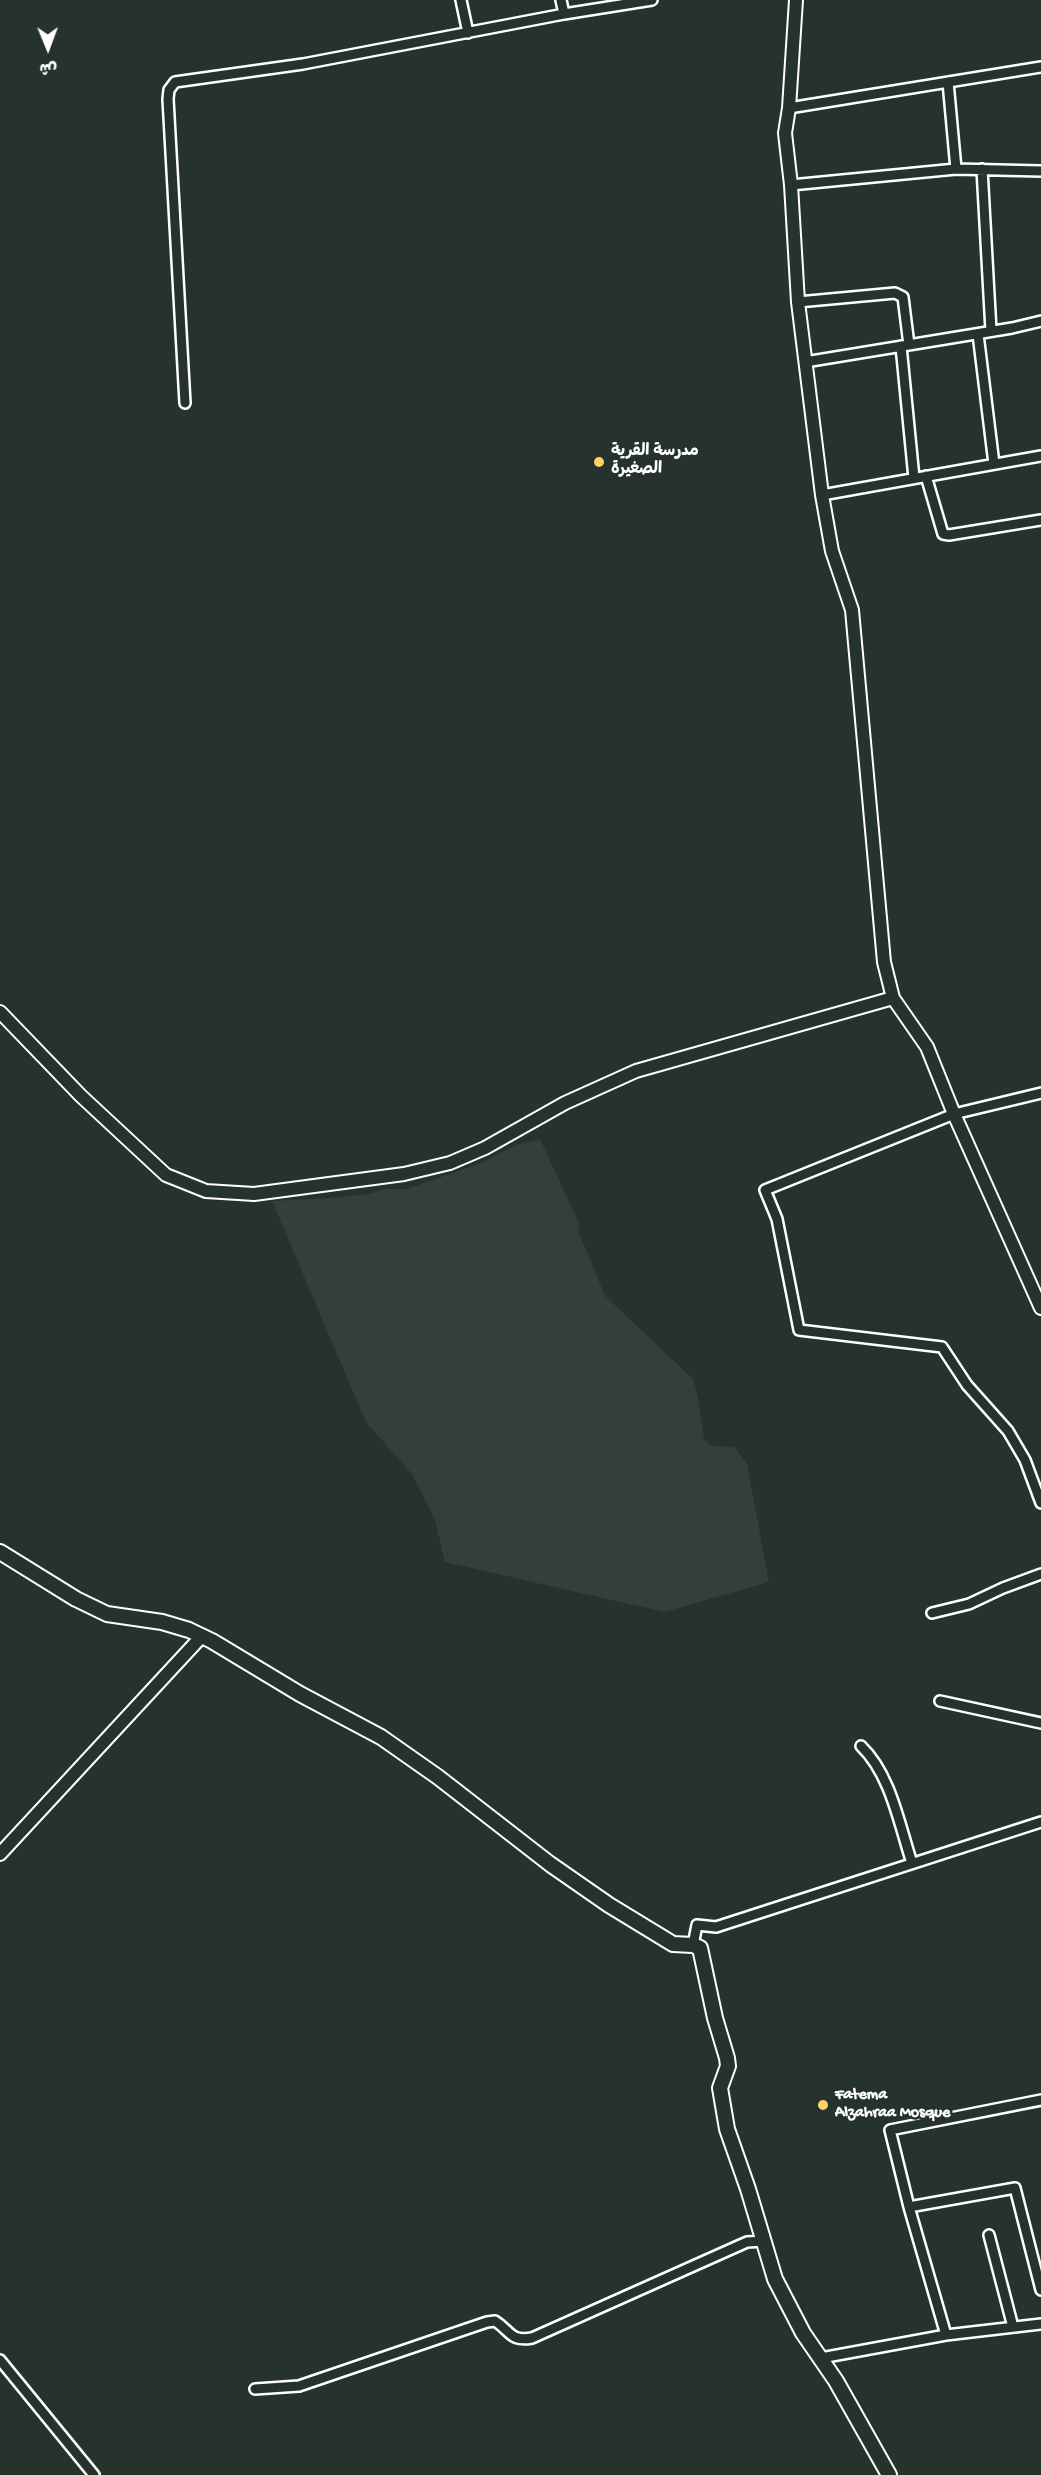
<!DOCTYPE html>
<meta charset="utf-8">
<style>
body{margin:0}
#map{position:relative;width:1041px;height:2475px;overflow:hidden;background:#26332d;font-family:"Gochi Hand","Playpen Sans Arabic",sans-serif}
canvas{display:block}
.north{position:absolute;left:18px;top:18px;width:60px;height:60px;-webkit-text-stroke:4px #26332d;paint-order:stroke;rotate:179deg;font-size:16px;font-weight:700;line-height:24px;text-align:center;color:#fff}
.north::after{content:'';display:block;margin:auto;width:21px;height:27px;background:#fff;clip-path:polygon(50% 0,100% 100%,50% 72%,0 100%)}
</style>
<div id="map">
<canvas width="1041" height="2475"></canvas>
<div class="north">ش</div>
</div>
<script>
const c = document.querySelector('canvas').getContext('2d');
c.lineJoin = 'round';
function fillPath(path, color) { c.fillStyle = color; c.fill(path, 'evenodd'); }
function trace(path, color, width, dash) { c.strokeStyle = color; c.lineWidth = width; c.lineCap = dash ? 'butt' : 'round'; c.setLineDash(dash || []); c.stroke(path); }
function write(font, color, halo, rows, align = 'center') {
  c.font = font + ' "Gochi Hand","Playpen Sans Arabic",sans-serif'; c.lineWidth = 5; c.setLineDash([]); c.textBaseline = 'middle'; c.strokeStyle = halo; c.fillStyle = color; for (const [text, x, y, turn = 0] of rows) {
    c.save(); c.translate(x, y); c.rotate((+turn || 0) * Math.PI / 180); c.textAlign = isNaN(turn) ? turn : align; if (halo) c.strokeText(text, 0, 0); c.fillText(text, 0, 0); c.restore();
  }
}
fillPath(new Path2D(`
 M540,1139L580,1225L578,1230L605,1296L693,1379L698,1398L704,1440L713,1446L734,1447L747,1464L769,1582L664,1612L445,1562L435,1520L412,1474L366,1422L272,1201L329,1198L369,1194L385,1189H407L481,1163L516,1145Z`), '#333f3a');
const minor = new Path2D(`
 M461,0L468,33
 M561,0L564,14
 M948,82L956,169
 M789,108L1041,67
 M982,169L991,331
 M791,185L956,169L1041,171
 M798,302L895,293L903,297L909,345
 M978,334L994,464
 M901,346L914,478
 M805,362L1012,328L1041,321
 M185,403L168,99L169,90L175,82L303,64L564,14L652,0
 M926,476L943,534L949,535L1041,520
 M822,495L1041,456
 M1041,1093L954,1114L765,1190L777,1219L799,1330L942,1347L967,1385L1008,1431L1025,1460L1041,1503
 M932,1613L969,1604L1003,1588L1041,1574
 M940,1701L1041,1723
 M861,1746C891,1775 899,1824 912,1863
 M693,1945L697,1925L716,1927L1041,1822
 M909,2207L1015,2188L1041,2290
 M989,2235L1013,2327
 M946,2335L909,2207L890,2130L1041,2100
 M821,2358L946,2335L1041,2324
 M0,2360L94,2475
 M255,2389L299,2386L487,2322L495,2321C511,2331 510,2342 532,2338L747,2242L764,2241`);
const tertiary = new Path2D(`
 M796,0L789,108L785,133L791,185L798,302L822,495L832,551L852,610L884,962L893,998L927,1047L954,1114L1041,1308
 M0,1012L81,1096L166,1175L206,1191L254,1194L404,1174L450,1163L485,1148L565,1103L636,1071L893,998
 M0,1854L202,1636`);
const secondary = new Path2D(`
 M0,1552L76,1599L107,1614L162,1622L189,1630L212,1641L300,1694L381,1737L438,1777L550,1864L609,1905L673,1944L693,1945L700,1948L715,2018L727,2058L728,2066L720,2088L727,2129L748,2189L775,2279L803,2333L836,2381L889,2475`);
trace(minor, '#fff', 14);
trace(tertiary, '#fff', 16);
trace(secondary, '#fff', 18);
trace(minor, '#26332d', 9);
trace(tertiary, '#26332d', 12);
trace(secondary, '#26332d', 14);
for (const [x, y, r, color] of [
 [599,462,6,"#ffd166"],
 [823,2105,6,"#ffd166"]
]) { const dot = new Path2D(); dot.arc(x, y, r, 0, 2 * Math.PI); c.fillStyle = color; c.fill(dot); trace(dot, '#26332d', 2); }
write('bold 16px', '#fff', '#26332d', [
 ["مدرسة القرية",611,453],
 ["الصغيرة",611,471],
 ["Fatema",835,2096],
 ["Alzahraa Mosque",835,2114]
], 'left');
</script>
